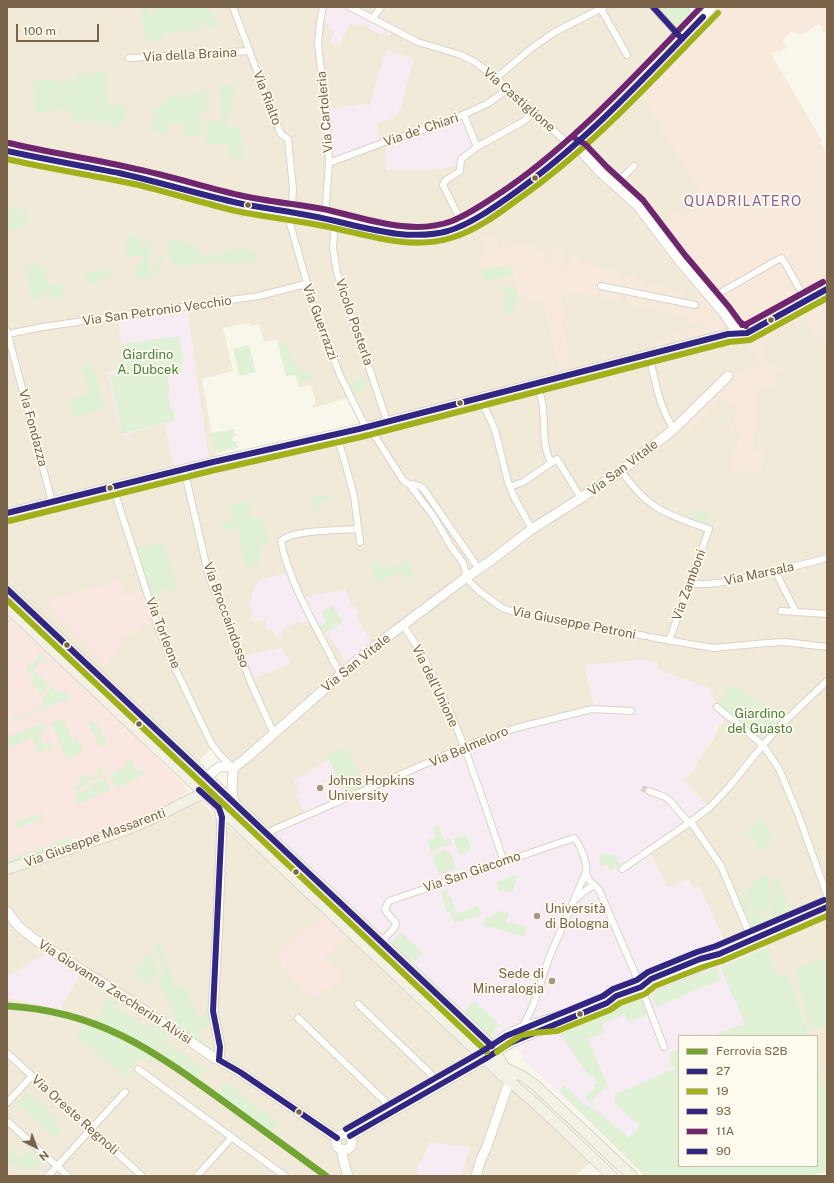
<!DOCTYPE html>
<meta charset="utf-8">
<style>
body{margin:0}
#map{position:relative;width:834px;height:1183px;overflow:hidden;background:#f9f6ec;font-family:"Public Sans",sans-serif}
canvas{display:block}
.frame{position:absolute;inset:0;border:8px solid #796349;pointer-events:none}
.legend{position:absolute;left:678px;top:1035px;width:140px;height:132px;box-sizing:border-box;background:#fffbee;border:1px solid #c9beac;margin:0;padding:5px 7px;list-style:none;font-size:12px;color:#796349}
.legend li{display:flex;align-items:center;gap:8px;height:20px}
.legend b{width:20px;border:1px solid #c9beac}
.north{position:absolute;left:16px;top:1127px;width:40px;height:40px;-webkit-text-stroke:3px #fffbee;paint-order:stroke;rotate:138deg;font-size:11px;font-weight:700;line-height:16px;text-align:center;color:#796349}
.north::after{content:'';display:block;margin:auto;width:14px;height:18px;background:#796349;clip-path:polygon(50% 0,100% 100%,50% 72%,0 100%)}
.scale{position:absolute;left:16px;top:24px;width:83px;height:18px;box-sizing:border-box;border:2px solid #796349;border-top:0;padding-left:5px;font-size:12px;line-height:14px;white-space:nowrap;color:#796349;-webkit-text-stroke:3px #fffbee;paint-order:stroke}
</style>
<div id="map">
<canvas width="834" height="1183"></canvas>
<div class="frame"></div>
<ul class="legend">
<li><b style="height:5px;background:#73a534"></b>Ferrovia S2B</li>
<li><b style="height:5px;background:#312783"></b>27</li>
<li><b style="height:5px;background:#a2b01a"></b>19</li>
<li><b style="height:5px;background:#312783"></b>93</li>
<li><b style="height:5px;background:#70266f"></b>11A</li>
<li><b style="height:5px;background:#312783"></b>90</li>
</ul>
<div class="north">N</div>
<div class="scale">100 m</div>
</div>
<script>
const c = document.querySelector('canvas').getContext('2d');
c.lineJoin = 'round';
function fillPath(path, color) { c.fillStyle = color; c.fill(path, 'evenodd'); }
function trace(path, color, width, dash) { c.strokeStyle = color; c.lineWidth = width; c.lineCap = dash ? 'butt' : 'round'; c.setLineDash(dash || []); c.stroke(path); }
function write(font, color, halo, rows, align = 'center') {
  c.font = font + ' "Public Sans",sans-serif'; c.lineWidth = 3.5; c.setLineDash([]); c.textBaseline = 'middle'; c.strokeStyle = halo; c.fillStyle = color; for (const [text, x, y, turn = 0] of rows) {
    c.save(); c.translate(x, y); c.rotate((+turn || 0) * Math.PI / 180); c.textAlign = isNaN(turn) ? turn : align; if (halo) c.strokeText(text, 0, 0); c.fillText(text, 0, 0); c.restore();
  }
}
fillPath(new Path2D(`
 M7,7H718L827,296V1099L817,1064V1036H809L789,975L779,978L768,947L757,951L750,936L726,944L699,886L694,889L688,879L668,888L650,853L707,805L683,781L694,771L698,760L714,739L718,726L716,704L710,689L657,669L658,663L642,660L586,665L587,677L594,704L593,709L271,830L240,801L233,792L234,783L238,776L235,765L215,745L197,762L7,583ZM187,310L197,385L209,460L172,459L165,423L129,433L109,372L125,369ZM249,323L250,326L259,324L264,342L277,339L286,376L296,375L299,388L311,385L316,404L312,405L313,408L347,398L360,425L216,458L202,379L233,371L223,328Z
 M197,797L213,814L242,837L403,987L590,1163L575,1176H7V869L97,837Z`), '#f2ead9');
fillPath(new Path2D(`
 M701,7H827V36L819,24L801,35L795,32H791L782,40L787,48L778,52L777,51L771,54L820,137L822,141L820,142L827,153V345L825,342L821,344L804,317L769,335L770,338L761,342L764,346L762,350L768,363L766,364L787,370L774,375L777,385L754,392V396H756L757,419L754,437V450H761L764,458L762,459L763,472L731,473L734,465L730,464L741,437L729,431L739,407L729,404L728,406L720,399L688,431L685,428L665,444L662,442V436L656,425L659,424L660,426L668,423L670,426L731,376L758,364L748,342H741L736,337L656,350L655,344L667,341L666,336L678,333L679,336L687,334L686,330L701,327L704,326L703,323L696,322V320H693L692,322H688L689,315L677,312L676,314L669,313L668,312H656V307H649V300L646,299L645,308L633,304L632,307L628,306L629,301L625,300V294H622L621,300L600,298L602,289L600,288L598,296L577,294L560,296L566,319L562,320L571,370L560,373L549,323L541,302L539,301L528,303L527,301H525L523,297L518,296L511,266L481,269L480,262L485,247L483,246V238L497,237V245H499V249H502V244H506V246H507V241L513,242V243L530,244V245L534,246V247L539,248V250L547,251L546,266L549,267L550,248L556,249L564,252L560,260L565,262L560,270H563L573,254L590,265L592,264L613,271V272L619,274L618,276L629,279L630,276L635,277L634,279L637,280V281L645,284L643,290H646L649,283L683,293L682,295L696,303L702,293L682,270L681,272L646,232L697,203L699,191L640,93L645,87L706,25Z`), '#f7eadc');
fillPath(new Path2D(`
 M327,7H340L392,33L390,36L384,33L382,35L361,24L359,27L350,23L339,46L330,42L335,32L327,28L329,25L324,22Z
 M386,50L414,59L401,107L397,114L389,120L376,123L379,133L377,134L380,143L332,160L328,109L357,105L361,103L370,106L375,86Z
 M463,117L474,146L457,160V165L435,170H386V144Z
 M187,309L209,460L174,468L165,423L129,433V435L122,436L108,372L125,369L118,320Z
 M287,573L309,620L301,624L299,621L282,630L283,633L280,635L282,638H277L272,629L268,630L266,619L255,622L254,620L251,621L250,617L253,616L249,600L252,599L251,593L259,580Z
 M344,588L353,607L355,606L359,613L355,615L373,644L347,664L328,634L322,637L305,598L318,593L320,595L329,592H337Z
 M282,648L291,664L254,678L245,655Z
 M642,660L657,662V669L711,689L716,704L726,716L721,726H718L716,730L717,733L698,760L694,771L683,781L707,805V811L650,853L668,888L688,879L694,889L699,886L726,944L754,945L757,951L768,947L779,978L789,974L809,1036H679V1166H817V1064L827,1099V1171L810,1176H647L527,1063L523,1060L524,1055L497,1034L491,1040L271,830L506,731L593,709L594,704L586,665Z
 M329,760L347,797L306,815L295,796L301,793L293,781Z
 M47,953L80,975L60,1009L7,998V976Z
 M430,1142L470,1147L461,1176H416L419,1172L415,1169L422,1159Z`), '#f7ecf4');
fillPath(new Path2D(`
 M118,580L123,594H130L143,590L153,622L134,633L120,637L121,647L105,667L46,607L51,601Z
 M7,616L110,709L189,791L173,802V803L125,824L79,840L77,838L71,839V843L7,864Z
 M326,915L348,936L324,959L342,977L314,999L281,965L282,961L278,951Z`), '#fbe7e2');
fillPath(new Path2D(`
 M141,7H147L149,16L152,15L151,13H154V7H213L210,8L212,15H214L218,27L205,29L202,19L200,20L201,25H199L200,30L164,33L162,34V40L146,42Z
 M658,7H686L695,16L679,31Z
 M97,72H106L108,104L126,106L125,118L120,122L117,131H110V119H108L107,123L71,121L70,110H64V81L76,83V74H97Z
 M50,77L57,79V81L63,82L64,109H53Z
 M49,79L53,111L36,113L32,81Z
 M234,84L235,95L232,96V111L230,113V118L227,120V126L229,127H239L244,158H229L228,144L206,145V122L219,121L221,119L219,86Z
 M201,90H206L207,111L199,112L201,136H184V122H169L168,132L165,135H161L159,131H153L154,108L163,105L167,99V96L182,95V101H185V93H200Z
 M18,206L19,220H22L23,209H28V223L21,224V230H9L7,221L12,219L8,208Z
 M126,235L140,237L141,244L145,245L147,236L151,237L149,252L150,254V272L154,271L162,254L165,256L159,268V273L151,274L150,278L137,280L134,265L143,263V255L126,257Z
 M168,240L194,244L201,256L216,255L221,252H222L223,262L180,266L178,268C168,259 168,252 168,240Z
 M234,249L256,251L258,261L254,262L225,263L224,251H229Z
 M39,263L40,269L46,268L48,285L62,283L64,298L54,299V298H50L49,292L45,294L46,297L33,300L26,277L28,276L24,265Z
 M511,266L513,275L484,281L481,269Z
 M111,269L112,277L101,278L102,282L86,285L84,273Z
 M515,286L518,296L513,313L507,315L503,302L506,299L504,292L499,289Z
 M179,336L184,364L181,365L182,372L167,375L170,391L168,392L171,409H173L176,420L122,434L110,375L127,372L122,344Z
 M281,343L286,344L287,346L293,364L297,365L300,373L306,371L307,373L309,372L312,380L298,383L296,375L286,376L278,344Z
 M249,345L256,372L239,376L233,349Z
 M91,365L94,368L104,409L73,418L69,399L89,394L81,366Z
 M363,377L367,387L353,393L349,383Z
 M236,429L234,433L238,435L233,436L232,440L234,442L239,441L236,444L240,447L215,453L211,433Z
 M333,494V499L317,502L318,510L314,513L311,497Z
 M249,501L252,519L264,518L269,543L267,545L259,547L261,557L259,559L261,566L246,569L237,528L225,530L222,527L221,522L232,520L229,505Z
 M695,508L710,513L705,526L690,521Z
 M163,540L179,591L171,593L169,588L159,590L160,596L151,598L136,549Z
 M403,559H407V561H409L415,576L412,579L414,582L412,584L409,577L406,579L404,573L399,575L397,570L393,572L394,575L378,583L377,580L375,581L371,564L381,562L383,568L402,564L404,562Z
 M332,605L343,622L321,636L318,628L326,622L321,612Z
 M38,652L48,661L45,664L41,661L33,670L50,685L40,695L37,688L33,687L30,679L33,678V676L25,669L31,662L33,664L38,659L37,653Z
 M728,685L739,688L781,720L762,741L719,706Z
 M52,687L56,691L58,689L62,693L65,691L71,698L9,722L8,720L45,706L42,699Z
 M63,719L72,738L76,736L84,752L66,759L51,723Z
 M90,721C98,723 108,737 106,745L101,746L98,744L88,724Z
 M44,723L47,729L39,733L44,744L52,741L54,746L39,753L32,738L7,749V737Z
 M345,746L365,786L346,795L327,756Z
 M131,759C136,764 133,773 144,771L145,775L116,788L109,774L128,765L127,761Z
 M103,768L104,772C101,778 97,778 91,781C86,784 83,788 77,791L73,787L77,785V783L81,781L80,777L87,774L88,778L98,774L97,770Z
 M104,779H106L111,790L77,805L74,799L78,793L87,790L91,784Z
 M41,813L45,816L43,819L18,828L15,827L16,822Z
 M761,818L771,836L772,841L766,844L768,849L761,852L753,836L748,838L746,834L748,833L747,832L758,823L757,820Z
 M438,825L444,840L450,838L452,844L431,852L427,840L436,837L433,827Z
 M466,834L471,847L469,851L459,855L454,839Z
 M70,837L72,841L71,843L7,864V860L44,846L46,849H49L51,847V844Z
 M445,850L451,853L456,868L439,875L432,855Z
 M600,853L617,856L620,865L611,870L609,869L607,864L602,866L599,865Z
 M766,873L767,874C772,887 773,901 764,913C753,912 748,902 746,892C750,883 757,878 766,873Z
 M514,875L517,876L513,892L499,891L496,882Z
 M778,876L791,910L768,919L766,915C775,904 776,891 772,878Z
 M448,890L449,893L447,894L448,897H451L456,912L459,913L478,906L481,912L479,916L454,923L450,913H447L441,892Z
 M743,894C747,905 751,914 763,916L765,921L750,927L737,896Z
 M497,911L509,913L506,922L527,926L524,937L483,925L486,917L491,918L492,915H495Z
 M401,932L423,953L413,963L391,943Z
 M155,941H158L171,972L175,987L189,986L190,1003L195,1004L197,1016H209V1028L199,1029L204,1045L212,1044V1052L170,1024L176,1016L159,984L164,969L153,945Z
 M768,947L779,978L789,974L809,1036H713L745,1023L720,967Z
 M151,952L158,971L157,976H152L149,986L139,979L135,970Z
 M826,958L827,1027H818L810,1030L795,968Z
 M716,967L721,979L657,1007L651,994Z
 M111,994L117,999L113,1004L148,1029L154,1022L167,1031L165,1034L168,1036L149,1063L141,1059C135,1060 130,1065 131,1071L136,1076L127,1077L75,1035L87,1020L92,1021L97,1017Z
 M641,998L647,1015L629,1022L625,1014L602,1024L605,1032L588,1039L609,1089L603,1090L590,1102L585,1097L595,1087L593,1085L597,1083L594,1076L590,1077L557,1030Z
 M474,1001L500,1025L490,1036L464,1012Z
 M167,1042L206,1070L196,1085L157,1057Z
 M679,1049V1166H817V1064L827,1099V1171L810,1176H645L559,1091L564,1085L581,1102L602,1115L629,1138L640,1126L615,1103V1094L674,1069L668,1054Z
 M226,1083L279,1123L268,1137L214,1098Z
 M27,1092L57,1119L53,1124L61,1131L55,1138L17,1103Z
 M7,1145L20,1158L28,1150L40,1161L31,1171L27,1167L24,1171L16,1163L12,1167L7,1162Z`), '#e1f1d6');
trace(new Path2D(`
 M642,788L649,791`), '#d9d1c3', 6, [6, 3]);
const street = new Path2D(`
 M233,7L275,120L281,134L288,139L293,189L292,205L289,220L314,308L340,375L363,422L373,433L403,480L409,484L434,517L450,545L463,563L466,574L470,582L479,591L502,608L511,611L645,636
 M323,7L320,22L318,45L327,119L329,163L325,218
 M350,7L418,42L461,55L475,62L496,78L566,142L572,146
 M653,7L682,39
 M601,9L627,55
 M373,18L381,7
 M129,58L250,51
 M496,78L533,47L555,32L604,7
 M464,115L477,147L524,121L534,113
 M329,163L390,140L440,125L487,104L508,89
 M617,186L624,176L634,166
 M335,221L333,247L337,273L387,421
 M463,225L443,185L446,180L460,171L461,159L477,147
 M601,286L695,305
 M711,298L779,259L782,258L806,300
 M7,331L52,502
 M8,334L42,327L259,296L306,284
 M649,355C655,379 659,408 674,429
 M537,383C539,392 543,401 543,410C545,427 542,446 551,462
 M480,397L495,430L508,482L515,499L532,529
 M336,434L344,459L354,496L360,542
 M184,469L209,577L251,683L274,734
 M621,471C631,484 642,498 656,507C672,517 691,523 709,529L669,641
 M409,484L417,485L423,488L479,569
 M113,487L159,630L174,666L211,743L219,754L232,767
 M510,487L523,482L557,459L581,498
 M775,571L796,612
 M689,583C714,587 737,579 760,574C783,569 805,564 827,558
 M781,611L827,614
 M403,625C452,696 476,781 504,862
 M650,637L713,648L767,643L785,642L827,647
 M331,656C313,623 288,578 281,541C292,530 340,530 357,529
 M332,659L341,674
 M717,707L763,745L779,769L798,814L827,895
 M649,791L665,797L670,801L689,823
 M691,822L721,866L752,940
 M266,833L471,744L516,728L592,709L631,711
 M622,869L689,823L710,807L729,787L763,745L783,723L827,681
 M586,873L588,879L599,890L641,987L664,1047
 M576,899L585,891L594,885
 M372,952L395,927L396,923L387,913L385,909L389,901L574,838C580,844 588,864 586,872L549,958L534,1003L523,1027
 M358,1004L435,1078L440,1085
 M298,1018L395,1111
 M7,1053L142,1176
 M138,1069L285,1176
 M7,1103L32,1076
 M7,1121L68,1176
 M48,1176L125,1092
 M197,1176L232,1137`);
const secondary = new Path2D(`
 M693,7L703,17
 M572,146L580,150L601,173L637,205L679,260L723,312L734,328L742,333
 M7,151C49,161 91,167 133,176C168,184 203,195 238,203C267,209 296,213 325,218C362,226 410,242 447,231C468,225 486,212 504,200C583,148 646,74 712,7
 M7,513L213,462L359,429L728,334L747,333L827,289
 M489,562L532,529L581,498L621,471L674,429L728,376
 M233,768L245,759L362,656L464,579L486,564
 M233,768L232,793L234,803
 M207,778C216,768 219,764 233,768
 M219,808L222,821L218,921L213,1011L220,1047L219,1060
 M7,911L18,926L37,941L129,1000L213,1057L240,1072L337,1138
 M641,987L654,986L702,966L713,959
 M485,1059L487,1051C510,1027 532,1026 561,1015
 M336 1142a8 8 0 1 1 16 0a8 8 0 1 1-16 0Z
 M350,1136L485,1059L510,1043L607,1003L616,996L641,987L651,979L700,959L719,954L827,907
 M342,1149L343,1159L348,1176
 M476,1176L481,1159L486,1149L509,1082L512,1077L517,1074`);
const primary = new Path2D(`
 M7,589L490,1044L505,1068L524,1077L536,1086L632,1176
 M7,607L503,1076L536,1104L612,1176
 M7,869C50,855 95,842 138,825C165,814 190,797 218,788`);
trace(street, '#d8d3ca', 8);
trace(secondary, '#d9d3ca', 11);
trace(primary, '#dad3c9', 12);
trace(street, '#fefefc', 6);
trace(secondary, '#fefefc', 9);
trace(primary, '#f3f0e5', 10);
trace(new Path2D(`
 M7,513L213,462L359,429L728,334L747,333L827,289
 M7,589L492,1046
 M199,790L219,808L222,817L213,1011L220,1047L219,1060
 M219,1060L240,1072L337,1138
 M350,1136L485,1059L510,1043L607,1003L616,996L641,987L651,979L700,959L719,954L827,907`), '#312783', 6);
trace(new Path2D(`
 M7,159C49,169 92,175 134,184C168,192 202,203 236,211C265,217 294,220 324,226C365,234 408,251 451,238C475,231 497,215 517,200C593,147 654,78 718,13
 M9,521L215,470L361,437L729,342L750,340L827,298
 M7,600L487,1052
 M497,1052L509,1043L522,1035L532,1033L557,1031L610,1010L620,1003L645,994L655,986L703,967L722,961L827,916`), '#a2b01a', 6);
trace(new Path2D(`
 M346,1129L481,1052L506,1036L603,996L613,989L637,980L648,972L697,952L716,946L824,900`), '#312783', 6);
trace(new Path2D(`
 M576,139L585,144L607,167L643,200L685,255L729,307L740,322L746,326
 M9,143C51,153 94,159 136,169C171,176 204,187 239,195C268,202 299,204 328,210C368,219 412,236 452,221C472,213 491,199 509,187C581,136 640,70 701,7
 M742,325H745L823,282`), '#70266f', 6);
trace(new Path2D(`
 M653,7L682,39
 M7,151C44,159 82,166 119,173C159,182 198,194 238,203C262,208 287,211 312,216C356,224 403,243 448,231C471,224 493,208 513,194C584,144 643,79 703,17`), '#312783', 6);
trace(new Path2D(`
 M7,1006C98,1011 151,1049 223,1101C257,1126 292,1151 326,1176`), '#73a534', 7);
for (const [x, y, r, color] of [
 [535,178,3.5,"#796349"],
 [248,205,3.5,"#796349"],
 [771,320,3.5,"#796349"],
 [460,403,3.5,"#796349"],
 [110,488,3.5,"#796349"],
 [67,645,3.5,"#796349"],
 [139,724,3.5,"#796349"],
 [320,788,4,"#a69682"],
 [296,872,3.5,"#796349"],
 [537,916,4,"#a69682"],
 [552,981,4,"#a69682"],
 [580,1014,3.5,"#796349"],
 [299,1112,3.5,"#796349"]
]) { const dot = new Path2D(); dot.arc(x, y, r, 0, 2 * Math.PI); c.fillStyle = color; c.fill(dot); trace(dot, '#fffbee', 1.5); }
write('13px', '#796349', '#fffbee', [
 ["Via della Braina",190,55,-3],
 ["Via Rialto",267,98,69],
 ["Via Castiglione",519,100,41],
 ["Via Cartoleria",325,112,-95],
 ["Via de' Chiari",421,130,-19],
 ["Via San Petronio Vecchio",157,311,-8],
 ["Via Guerrazzi",320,322,70],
 ["Vicolo Posterla",354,322,71],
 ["Via Fondazza",33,428,75],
 ["Via San Vitale",623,468,-37],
 ["Via Marsala",759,574,-12],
 ["Via Zamboni",689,585,-70],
 ["Via Broccaindosso",226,615,70],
 ["Via Giuseppe Petroni",574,623,11],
 ["Via Torleone",163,633,69],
 ["Via San Vitale",356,663,-39],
 ["Via dell'Unione",435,686,64],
 ["Via Belmeloro",469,747,-23],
 ["Via Giuseppe Massarenti",95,838,-20],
 ["Via San Giacomo",472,872,-19],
 ["Via Giovanna Zaccherini Alvisi",115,992,33],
 ["Via Oreste Regnoli",75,1115,42]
]);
write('13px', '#488040', '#fffbee', [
 ["Giardino",148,355],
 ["A. Dubcek",148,370],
 ["Giardino",760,714],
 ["del Guasto",760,729]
]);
write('13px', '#796349', '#fffbee', [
 ["Johns Hopkins",328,781],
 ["University",328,796],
 ["Università",545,909],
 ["di Bologna",545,924],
 ["Sede di",544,974,"right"],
 ["Mineralogia",544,989,"right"]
], 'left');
c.letterSpacing = '1px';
write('14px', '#8c6196', '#fffbee', [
 ["QUADRILATERO",743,202]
]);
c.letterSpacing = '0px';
</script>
